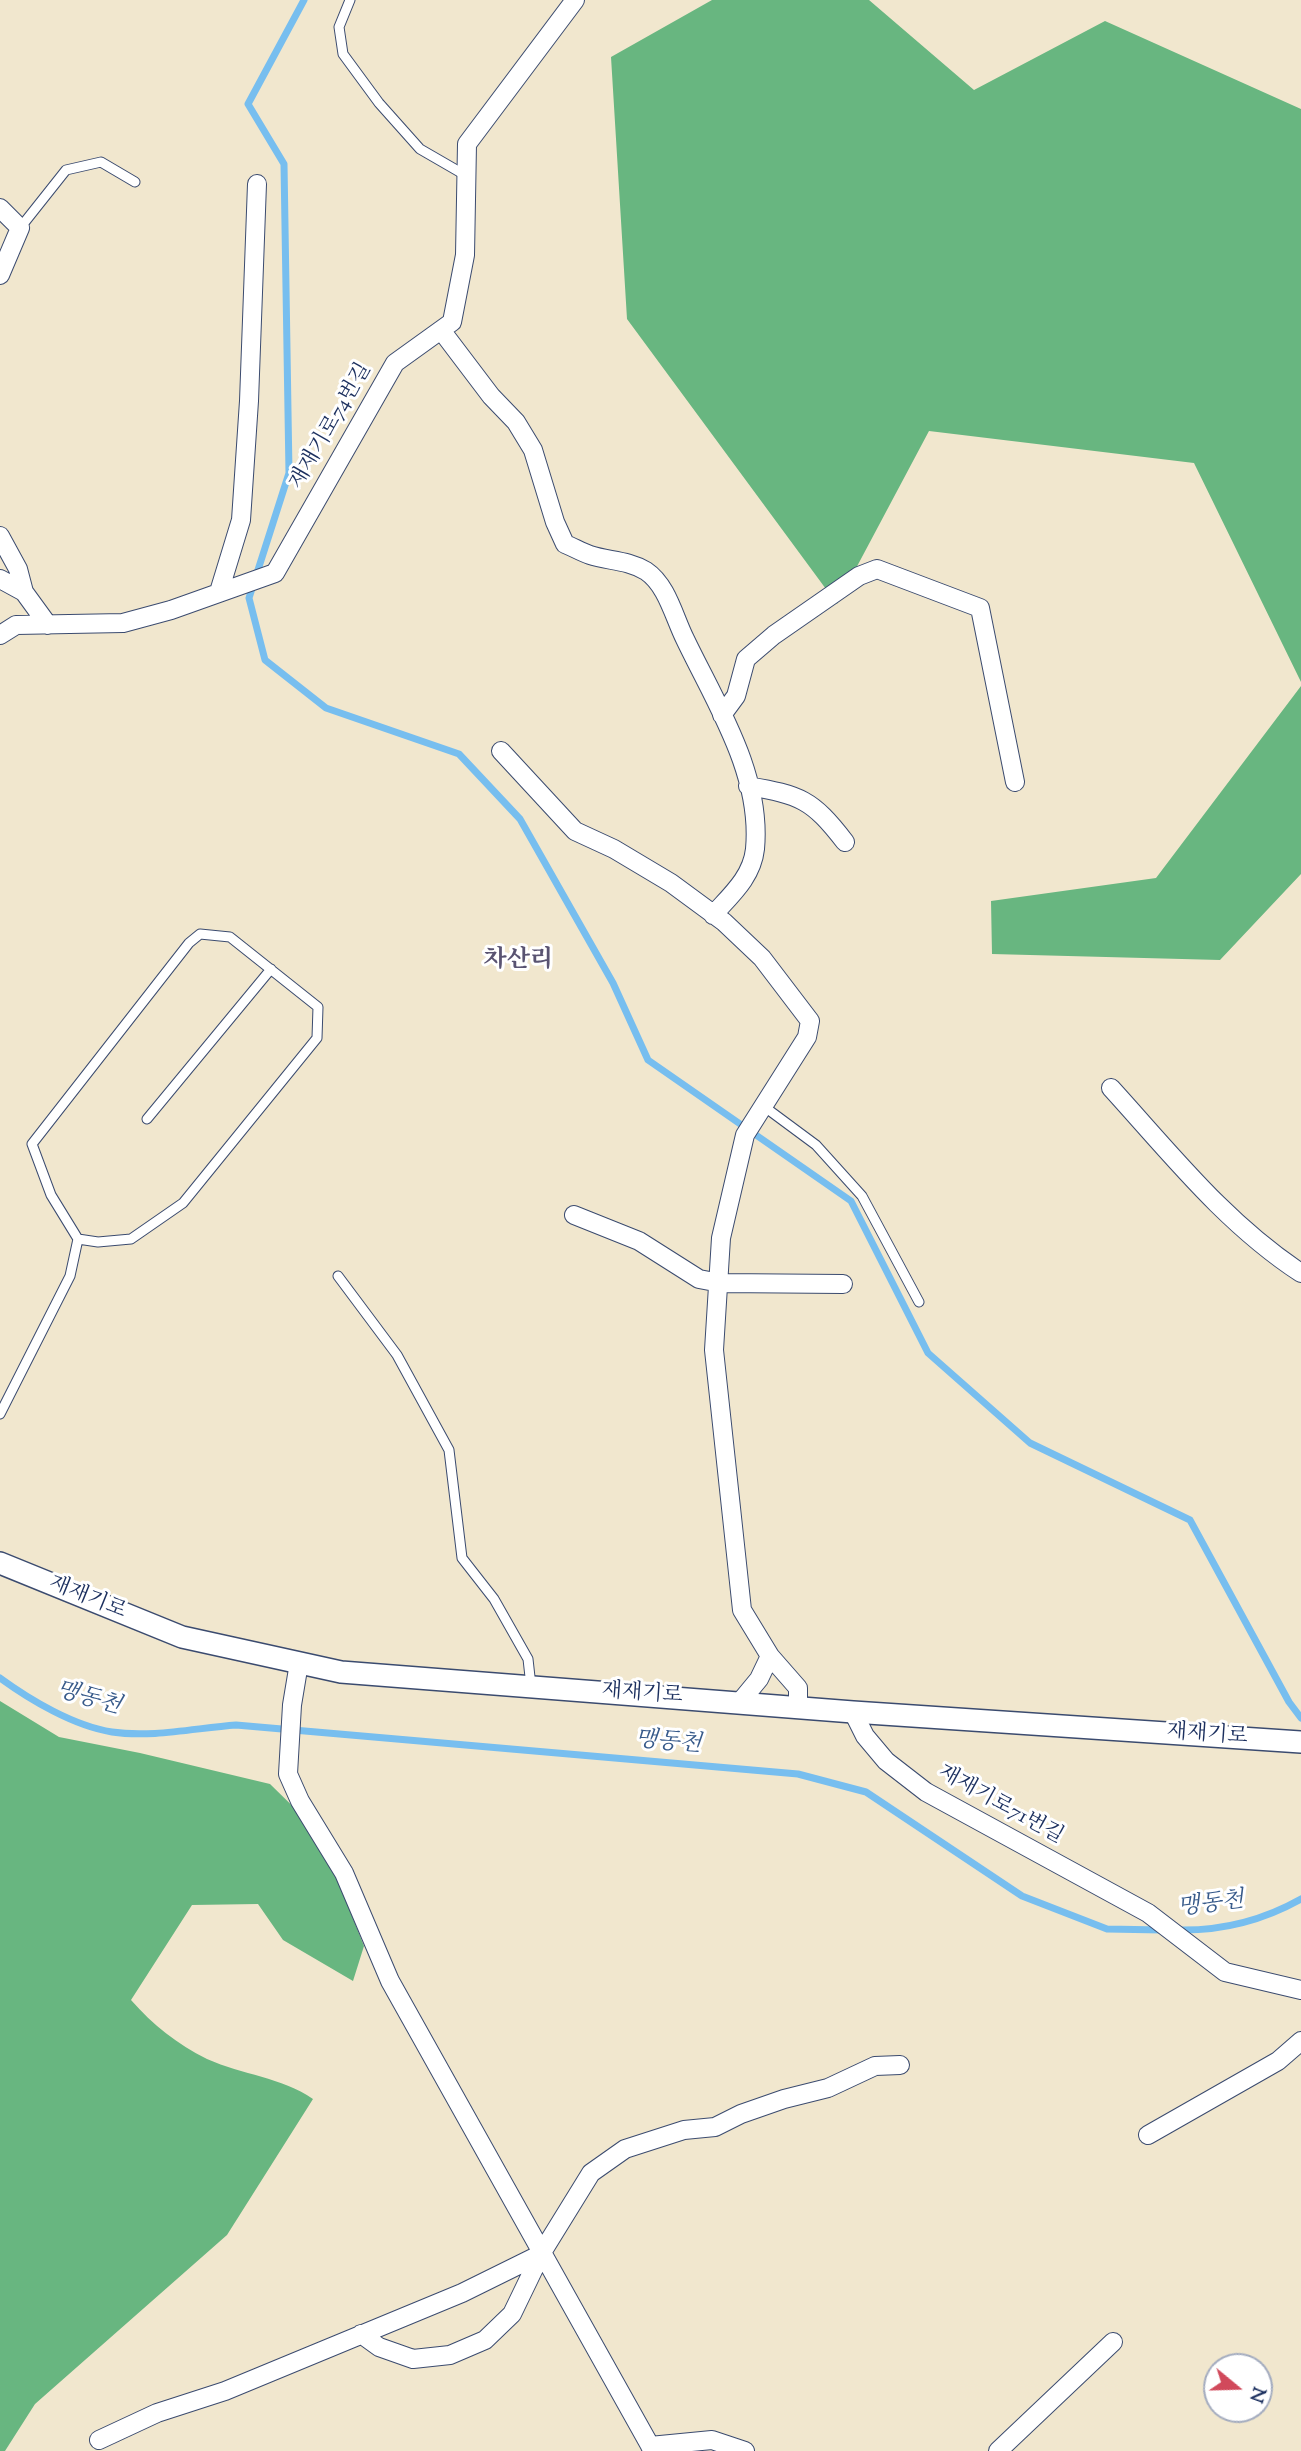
<!DOCTYPE html>
<meta charset="utf-8">
<style>
body{margin:0}
#map{position:relative;width:1301px;height:2451px;overflow:hidden;background:#f1e7ce;font-family:"Sorts Mill Goudy",serif}
canvas{display:block}
.north{position:absolute;left:1203px;top:2353px;width:70px;height:70px;box-sizing:border-box;background:#fff;border:2px solid #a4acbf;border-radius:50%;rotate:109deg;font-size:19px;font-weight:700;line-height:28px;text-align:center;color:#1b2f5e}
.north::after{content:'';display:block;margin:auto;width:24px;height:32px;background:#d1495b;clip-path:polygon(50% 0,100% 100%,50% 72%,0 100%)}
</style>
<div id="map">
<canvas width="1301" height="2451"></canvas>
<div class="north">N</div>
</div>
<script>
const c = document.querySelector('canvas').getContext('2d');
c.lineJoin = 'round';
function fillPath(path, color) { c.fillStyle = color; c.fill(path, 'evenodd'); }
function trace(path, color, width, dash) { c.strokeStyle = color; c.lineWidth = width; c.lineCap = dash ? 'butt' : 'round'; c.setLineDash(dash || []); c.stroke(path); }
function write(font, color, halo, rows, align = 'center') {
  c.font = font + ' "Sorts Mill Goudy","Noto Serif KR",serif'; c.lineWidth = 6; c.setLineDash([]); c.textBaseline = 'middle'; c.strokeStyle = halo; c.fillStyle = color; for (const [text, x, y, turn = 0] of rows) {
    c.save(); c.translate(x, y); c.rotate((+turn || 0) * Math.PI / 180); c.textAlign = isNaN(turn) ? turn : align; if (halo) c.strokeText(text, 0, 0); c.fillText(text, 0, 0); c.restore();
  }
}
fillPath(new Path2D(`
 M712,0H869L974,90L1105,21L1301,109V682L1194,463L929,431L837,604L627,319L611,57Z
 M1301,686V874L1220,960L992,954L991,901L1156,878Z
 M0,1701L59,1737L140,1753L270,1784L318,1831L364,1946L353,1981L283,1940L258,1904L192,1905L131,2000C153,2025 177,2044 207,2059C243,2075 281,2077 313,2099L227,2235L35,2404L5,2451H0Z`), '#68b680');
trace(new Path2D(`
 M304,0L248,104L284,164L289,473L249,598L265,660L326,708L459,754L520,819L613,983L648,1060L851,1201L928,1353L1030,1443L1190,1520L1289,1702L1301,1718
 M0,1678C30,1700 74,1726 112,1732C151,1738 196,1728 236,1725L798,1774L866,1792L1022,1896L1107,1929L1162,1930
 M1177,1930C1222,1931 1262,1921 1301,1899`), '#77beef', 7);
const service = new Path2D(`
 M350,0L339,27L343,54L379,103L420,149L465,175
 M20,228L66,170L101,162L135,182
 M762,1105L816,1145L862,1196L919,1302
 M147,1119L271,969
 M338,1276L397,1355L449,1450L462,1558L494,1599L528,1659L531,1686
 M0,1414L70,1276L78,1239L51,1195L32,1144L189,943L200,934L230,937L318,1007L317,1038L183,1203L131,1239L98,1242L78,1239`);
const minor = new Path2D(`
 M0,208L20,228L0,275
 M441,330L491,396L516,422L533,450L555,522L565,544C573,547 581,552 590,555C608,561 628,560 646,571C667,585 674,617 685,639C716,704 762,774 755,849C752,877 731,895 713,915
 M0,536L18,569L24,592
 M0,579L24,592L48,625
 M219,592L241,520L249,401L257,184
 M0,635L16,625L123,623L171,610L275,573L395,363L452,322L465,255L467,144L575,0
 M722,715L736,696L746,659L774,635L859,576L877,569L980,608L1015,782
 M501,751L575,831L614,849L671,883L724,922L762,958L810,1021L807,1037L745,1135L721,1238L714,1350L742,1610L770,1656L798,1688V1707
 M748,786C800,795 812,799 845,842
 M1111,1088C1171,1154 1226,1224 1301,1273
 M574,1215L639,1241L699,1279L720,1283L843,1284
 M299,1663L292,1705L288,1774L300,1801L344,1873L390,1981L653,2451
 M740,1702L759,1679L770,1656
 M853,1712L865,1736L886,1761L926,1792L1148,1913L1225,1972L1301,1990
 M1148,2135L1278,2061L1301,2041
 M361,2334L379,2347L413,2359L450,2355L485,2340L512,2314L541,2254L591,2173L625,2149L684,2130L715,2127L741,2114L784,2099L828,2088L875,2066L900,2065
 M99,2440L157,2413L225,2391L462,2293L541,2254
 M650,2446L712,2440L745,2451
 M998,2451L1113,2342`);
const tertiary = new Path2D(`
 M0,1563L182,1637L341,1672L853,1712L1301,1742`);
trace(service, '#3b4b6f', 11);
trace(minor, '#3b4b6f', 20);
trace(tertiary, '#3b4b6f', 24);
trace(service, '#fff', 9);
trace(minor, '#fff', 18);
trace(tertiary, '#fff', 21);
write('21px', '#1b2f5e', '#fff', [
 ["재재기로74번길",332,427,-60],
 ["재재기로",87,1599,22],
 ["재재기로",642,1695,4],
 ["재재기로",1207,1736,4],
 ["재재기로71번길",1000,1806,29]
]);
write('italic 23px', '#375a8a', '#fff', [
 ["맹동천",88,1700,16],
 ["맹동천",668,1744,5],
 ["맹동천",1211,1906,-7]
]);
write('bold 24px', '#595371', '#fff', [
 ["차산리",518,962]
]);
</script>
